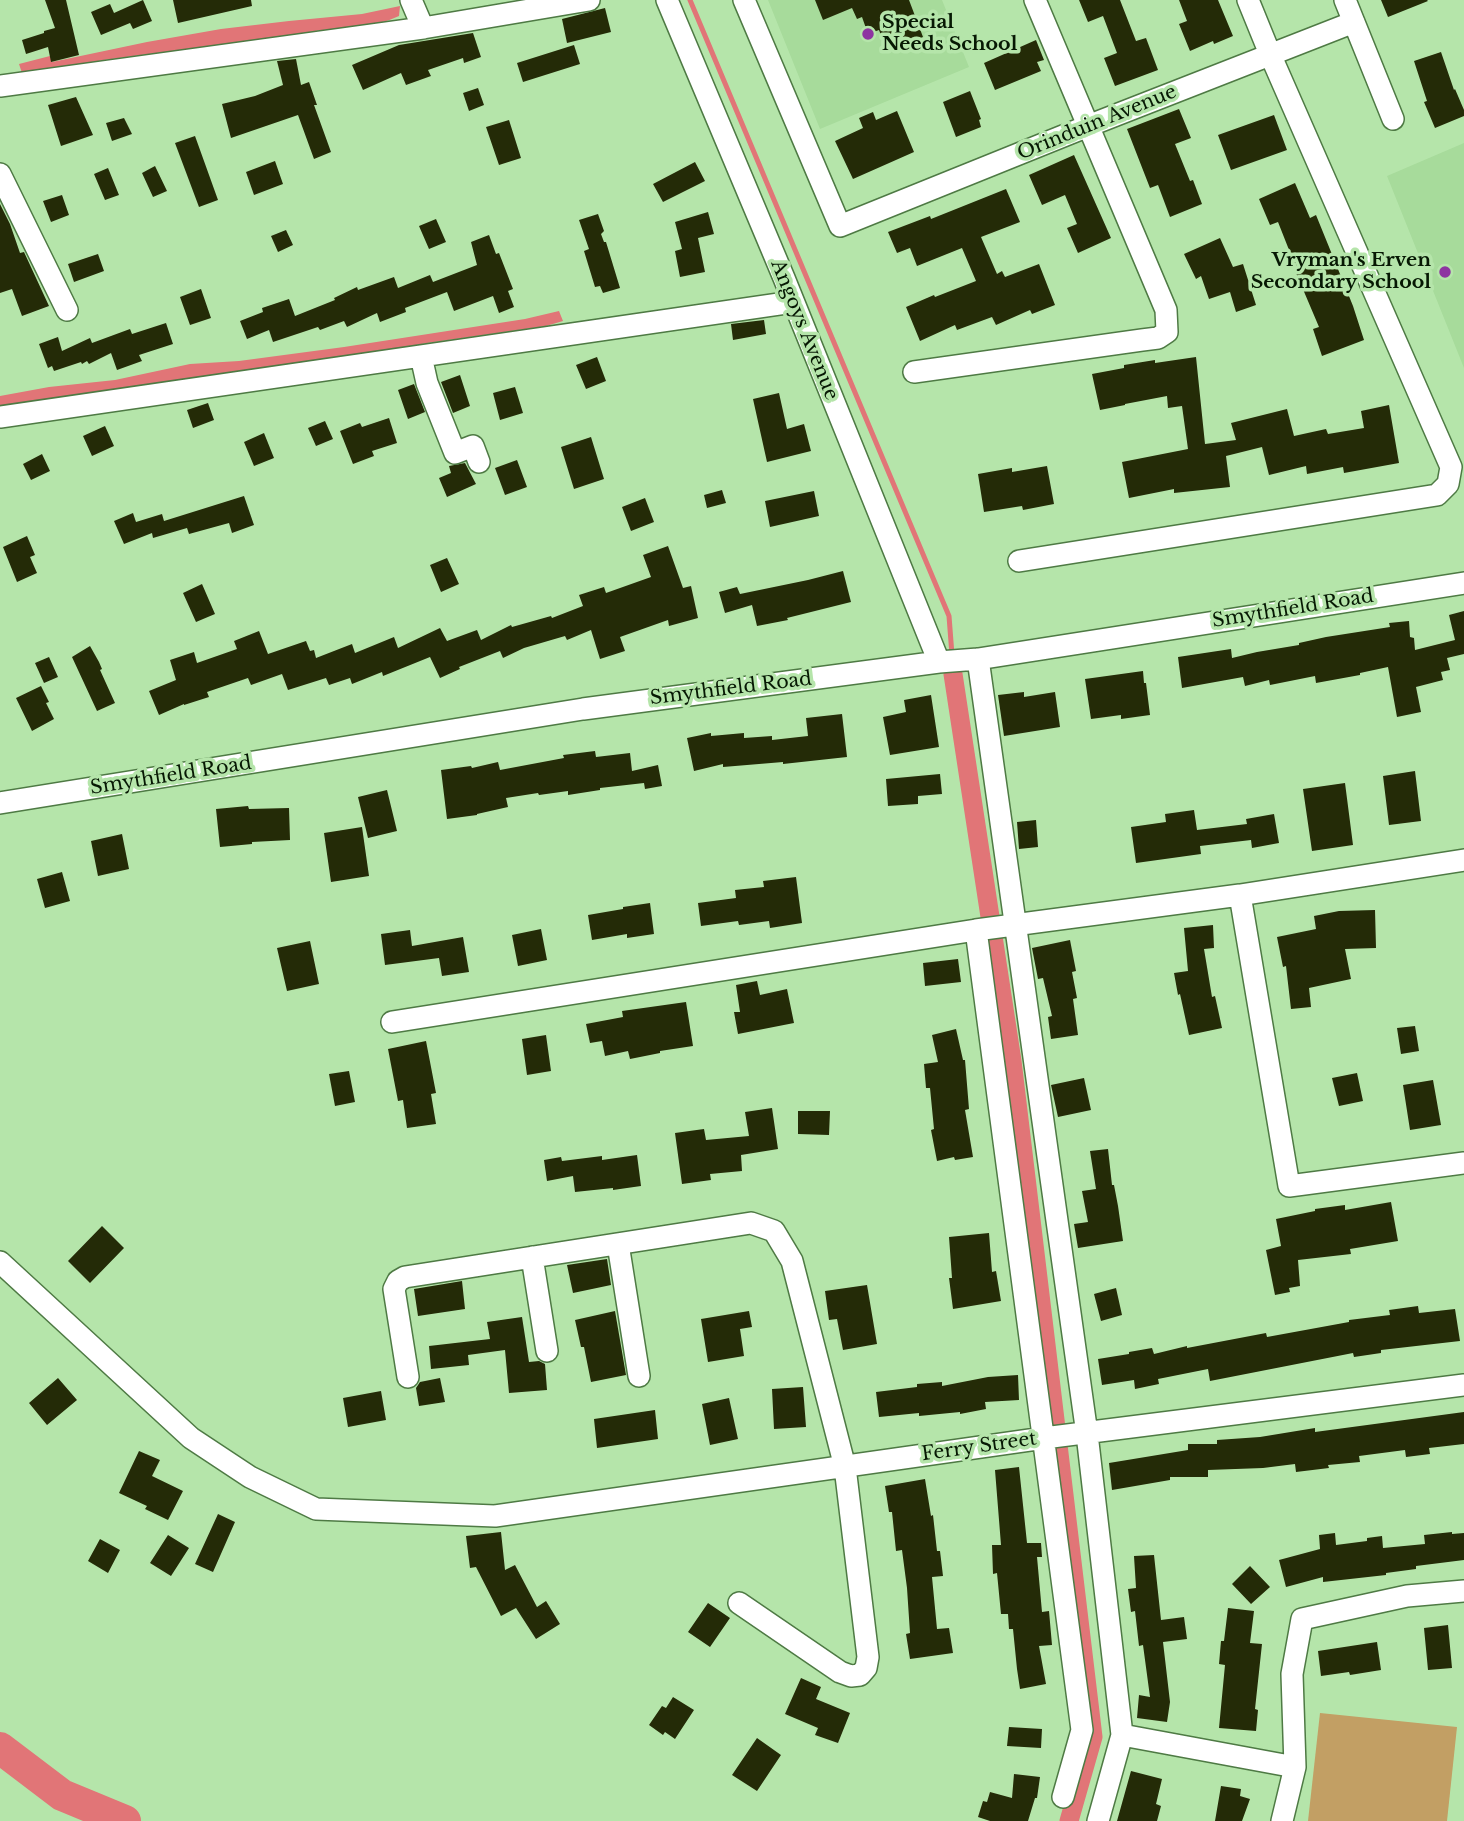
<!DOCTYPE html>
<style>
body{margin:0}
canvas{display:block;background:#b5e5aa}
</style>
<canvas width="1464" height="1821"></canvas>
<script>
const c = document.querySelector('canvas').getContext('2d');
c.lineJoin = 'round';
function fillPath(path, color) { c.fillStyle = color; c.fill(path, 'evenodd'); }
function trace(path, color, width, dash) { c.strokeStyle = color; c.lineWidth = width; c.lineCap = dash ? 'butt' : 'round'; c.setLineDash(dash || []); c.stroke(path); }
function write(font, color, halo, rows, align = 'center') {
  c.font = font + ' "Libre Baskerville",serif'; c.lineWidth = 7; c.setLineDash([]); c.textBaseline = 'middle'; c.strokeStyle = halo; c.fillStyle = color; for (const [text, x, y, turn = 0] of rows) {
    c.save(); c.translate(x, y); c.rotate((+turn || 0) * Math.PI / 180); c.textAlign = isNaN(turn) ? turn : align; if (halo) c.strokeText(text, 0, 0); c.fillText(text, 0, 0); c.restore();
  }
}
fillPath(new Path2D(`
 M768,0H942L969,67L820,129Z
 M1464,143V368L1387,176Z`), '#a7db9b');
fillPath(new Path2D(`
 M1320,1713L1457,1727L1447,1821H1308Z`), '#c29f64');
fillPath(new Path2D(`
 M400,6L399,16C374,28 343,27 315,31C291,35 266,40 241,43C168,52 94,58 23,76L19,64L50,56L52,62L147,42L221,29L289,21L362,14Z
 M559,311L563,321L546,326L427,343L332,360L135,390L0,406V396L49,387L115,380L190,364L239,361L344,347L525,319Z`), '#e17577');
trace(new Path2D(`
 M690,0L949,616L952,655`), '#e17577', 5);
trace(new Path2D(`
 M953,674L1012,1061L1093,1737L1069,1821`), '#e17577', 19);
trace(new Path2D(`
 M0,1748L62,1795L125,1821`), '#e17577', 32);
fillPath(new Path2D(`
 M45,0H66L79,55L51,62L48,47L26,54L22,40L44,33V31L55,28Z
 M143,0L152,21L133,29L130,23L101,35L91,12L110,4L114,13Z
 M173,0H251L252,6L178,23Z
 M815,0H909L923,37L887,51L879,30L868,34L862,17L857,19L852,8L823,20Z
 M1079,0H1120L1136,41L1146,38L1158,70L1115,86L1104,58L1117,53L1103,16L1088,22Z
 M1179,0H1218L1233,36L1214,44L1213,41L1190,51L1179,24L1187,21Z
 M1381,0H1427L1428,1L1388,17Z
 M605,8L611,32L567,43L562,19Z
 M473,33L481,57L464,63L463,58L428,70L431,76L406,85L401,73L363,90L352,65L399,45Z
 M1036,40L1044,60L1037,62L1041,71L995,90L984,63Z
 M574,45L580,64L523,82L517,63Z
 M1441,52L1454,90L1455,89L1464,110V116L1435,128L1424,102L1427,101L1414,61Z
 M296,59L301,85L309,82L317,105H314L331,152L314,159L298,115L231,138L222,104L255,96L283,85L277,61Z
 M478,88L484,105L469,111L463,93Z
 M970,91L981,119L979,120L981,127L956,137L943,102Z
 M76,97L93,135L61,146L48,105Z
 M1179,109L1191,138L1175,144L1190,181L1193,180L1202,204L1170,217L1158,185L1150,188L1127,129Z
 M897,111L914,152L853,179L835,141L863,128L859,118L873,112L876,120Z
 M1274,115L1287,150L1231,170L1218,135Z
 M124,118L132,134L112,141L106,123Z
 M509,120L521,158L499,165L486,127Z
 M195,136L218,200L199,207L175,143Z
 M1074,155L1111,238L1078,253L1067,228L1077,224L1065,195L1042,205L1029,175Z
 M275,161L283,184L254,195L246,172Z
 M695,162L705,181L663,202L653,184Z
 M155,166L167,191L153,197L142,173Z
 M108,168L119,195L105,200L94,174Z
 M1295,183L1310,218L1316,215L1353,306L1364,340L1322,356L1313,329L1319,327L1291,261L1293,260L1278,222L1270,225L1259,199Z
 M1006,189L1020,222L981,237L997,274L1002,271L1005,277L1039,264L1055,305L1032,314L1030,310L996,325L992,317L957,330L955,325L920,341L906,307L934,295L935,297L976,281L962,248L917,266L910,248L897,253L888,232L930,216L931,219Z
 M62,195L69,215L51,222L43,201Z
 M0,204L10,224L20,253L24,252L49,306L22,316L12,289L0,293Z
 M708,212L714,234L698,238L705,272L680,277L675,251L682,249L675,222Z
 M598,214L604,231L601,234L604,242H606L620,288L603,293L600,286L595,287L584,251L589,249L579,220Z
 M436,219L446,242L429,249L419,226Z
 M286,230L293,245L278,252L271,236Z
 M489,235L496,254L499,253L513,289L508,291L514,307L499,313L493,296L454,311L447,292L405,308L406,312L380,322L377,313L347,327L344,321L320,330L318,327L273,342L269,330L247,339L240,321L263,312L262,308L289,299L295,316L335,300L334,298L357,287L358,290L394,277L398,288L430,275L433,282L477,265L471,242Z
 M1220,238L1233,267L1243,264L1256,305L1236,312L1230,292L1209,299L1201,276L1196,279L1184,254Z
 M98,254L104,271L74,282L68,264Z
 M201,289L211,318L190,325L180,297Z
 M764,320L766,334L733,340L731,324Z
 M166,323L173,344L139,355L142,361L117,370L111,353L89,364L87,361L82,364L81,362L54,371L52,366L48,368L39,344L58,337L62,351L90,338L92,343L130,329L132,334Z
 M597,357L606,381L586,389L576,365Z
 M1196,357L1205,444L1236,440L1231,423L1287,409L1294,436L1326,429L1328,434L1364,428L1361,411L1389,405L1399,463L1344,473L1343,467L1307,474L1306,466L1269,475L1262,447L1226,456L1230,487L1174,493V489L1129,498L1122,462L1188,449L1182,406L1168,408L1167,396L1125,404V405L1100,410L1092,374L1124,368V365L1155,360V363Z
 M460,375L470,406L453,413L441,382Z
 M414,384L425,412L408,419L398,390Z
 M515,387L523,413L500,420L493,393Z
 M779,393L787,429L804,424L811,451L767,462L753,399Z
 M208,403L214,420L193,428L187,410Z
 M389,418L397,443L372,451L374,456L353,464L340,431L360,423L362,427Z
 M325,421L333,439L316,446L308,428Z
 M105,426L114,446L92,456L83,436Z
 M264,433L274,458L254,466L244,442Z
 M591,437L604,479L574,489L561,447Z
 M42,454L50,471L31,480L23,464Z
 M517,460L527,487L505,495L495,468Z
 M465,463L476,484L447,497L439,478L451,473L449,466Z
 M1047,466L1054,504L1023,510L1022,506L984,512L978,474L1012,468V472Z
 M722,490L726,503L707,508L704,495Z
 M814,491L819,516L770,527L765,501Z
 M244,496L254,525L232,533L229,523L189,534L187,528L153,538L152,533L124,544L114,521L133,513L136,522L162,514L164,521Z
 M645,498L654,522L631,531L622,507Z
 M27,536L35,555L30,557L37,573L17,582L3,547Z
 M668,546L683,588L691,586L698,618L669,626L668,620L620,637L625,651L600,659L591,630L567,640L565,636L524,648L503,658L500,651L459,667L460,669L440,678L430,657L383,676L382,672L352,684L350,678L329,685L326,678L288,690L282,674L251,685L248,678L207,692L209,697L184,705V704L159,715L149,691L176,680L170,660L194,652L197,663L237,649L234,641L259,631L268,654L306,641L310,651L314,650L316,658L352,644L355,653L394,637L398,648L440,628L447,641L477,630L481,640L511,625L512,627L551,616L552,618L583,606L579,595L604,587L606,593L651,577L643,555Z
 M447,558L459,584L441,592L430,565Z
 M843,571L851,602L787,618L788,620L757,626L752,605L725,613L719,592L737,587L740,594L808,580Z
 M202,584L215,614L196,622L183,593Z
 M1464,611V654L1447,658L1450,670L1441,672L1443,680L1416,687L1421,712L1397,717L1388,667L1360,673V675L1316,683L1315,676L1270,685L1269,680L1245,686L1243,677L1182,688L1178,657L1231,649L1232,658L1257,652L1299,645V643L1326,637L1390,627L1389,623L1409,621L1410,637L1414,638L1415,650L1455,640L1449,615Z
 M90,646L99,662L102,669L100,670L115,703L97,711L72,657Z
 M49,657L58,677L44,683L35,663Z
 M1143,671L1144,683H1146L1150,715L1121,719V715L1091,719L1085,679Z
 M41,686L49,702L46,703L54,719L32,731L16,698Z
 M1024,692V697L1055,692L1060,727L1004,736L998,695Z
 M931,695L939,747L890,755L883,717L906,712L904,700Z
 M842,714L847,757L783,764V762L723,767V764L694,771L687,738L711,733V736L744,733V738L772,736V740L808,736L806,718Z
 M595,751L596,757L630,753L632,771L658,765L662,786L645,789L644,783L600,788V790L568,795V791L539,795L538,793L506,798L508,807L477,814V815L447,819L441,770L471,766L472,768L498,762L500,770L564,758L563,755Z
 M1415,771L1421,821L1389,825L1383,776Z
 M940,774L942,794L918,796V804L888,806L886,779Z
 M1345,783L1353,845L1312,851L1303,789Z
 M387,790L397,831L368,838L358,797Z
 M248,806L249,809L289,808L290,840L252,842V844L220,847L216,809Z
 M1194,810L1197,830L1247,824L1246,819L1274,814L1279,843L1252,848L1251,840L1200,846L1201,854L1136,863L1131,827L1166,822L1165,814Z
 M1036,820L1038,847L1019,849L1017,822Z
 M362,827L369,876L331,882L324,833Z
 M122,834L129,869L98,876L91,841Z
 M62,872L70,901L45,908L37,879Z
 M796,877L802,923L770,928L769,921L739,925L738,921L701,926L698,903L736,898L735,890L764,887L763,881Z
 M650,903L654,934L627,938V934L592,940L588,915L623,909V907Z
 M1375,910L1376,948L1345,949L1351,979L1309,988L1311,1007L1291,1009L1286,966L1283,967L1277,937L1316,929L1314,916L1339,911Z
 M1213,925L1214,948L1204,949L1212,997L1215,996L1222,1028L1189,1035L1180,994L1178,995L1174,973L1188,971L1184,928Z
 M541,929L547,960L518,966L512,935Z
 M410,930L412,946L463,937L469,972L442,976L439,958L385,965L381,934Z
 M1070,940L1076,971L1072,972L1077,998L1073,999L1078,1035L1051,1039L1048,1017L1052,1016L1043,978L1038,979L1032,948Z
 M310,941L319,984L287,991L277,948Z
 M958,959L961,982L925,986L923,963Z
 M757,981L760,995L787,989L794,1023L738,1034L734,1012H740L736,985Z
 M686,1002L693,1046L660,1051V1053L630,1059L628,1051L605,1056L602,1041L590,1043L586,1024L623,1017L622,1011Z
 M1415,1026L1419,1051L1401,1054L1397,1028Z
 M956,1029L963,1060H965L969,1109L965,1110L973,1157L955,1160L954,1157L937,1161L931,1130L934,1129L930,1088H926L924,1064L938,1062L932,1035Z
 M546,1035L551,1071L527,1075L522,1039Z
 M426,1041L436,1093L431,1094L436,1124L407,1128L403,1100L398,1101L388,1049Z
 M349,1071L355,1102L335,1106L329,1074Z
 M1357,1073L1363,1101L1339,1106L1332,1078Z
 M1084,1078L1091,1110L1058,1117L1051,1085Z
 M1433,1080L1441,1125L1410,1130L1403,1085Z
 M772,1108L778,1149L741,1155L742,1171L710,1174L711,1180L682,1184L675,1133L704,1129L706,1140L749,1136L745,1112Z
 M798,1111H830L829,1135L798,1134Z
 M1108,1149L1112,1185H1114L1118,1206L1123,1241L1078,1248L1074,1224L1088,1222L1082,1191L1096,1189L1090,1151Z
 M637,1155L641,1186L613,1190V1188L575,1192L573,1176L547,1181L544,1160L561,1157L562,1161L602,1156V1160Z
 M1391,1202L1398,1241L1350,1249L1351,1254L1298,1260L1300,1286L1289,1288L1290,1292L1275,1295L1266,1250L1281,1246L1276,1219L1315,1211V1209L1345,1205V1210Z
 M102,1226L124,1248L90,1283L68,1261Z
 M989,1233L992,1272L996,1271L1001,1301L953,1309L949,1278H952L949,1237Z
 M607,1259L611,1285L573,1293L567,1265Z
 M462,1281L465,1309L418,1316L414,1289Z
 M867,1285L877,1344L843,1350L837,1319L829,1320L825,1291Z
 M1116,1288L1122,1315L1101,1321L1094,1294Z
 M1418,1306L1419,1313L1455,1309L1460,1341L1381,1350V1353L1354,1357L1353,1353L1210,1381L1208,1369L1158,1379L1159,1384L1135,1389L1134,1380L1102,1385L1098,1359L1129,1354V1352L1152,1348L1154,1354L1187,1346V1348L1266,1333L1267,1337L1349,1322V1320L1390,1315L1389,1310Z
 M615,1311L626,1375L591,1382L584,1347H581L575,1320Z
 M749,1311L752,1327L740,1329L744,1356L708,1362L701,1319Z
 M522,1317L529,1362L539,1361L545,1364L547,1390L509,1393L505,1350L468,1355L469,1365L431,1369L429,1346L490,1339L487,1322Z
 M1018,1375L1019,1400L985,1402L986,1409L960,1414V1412L919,1416V1413L879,1417L876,1392L917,1387V1384L942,1382V1386L988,1377Z
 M58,1378L77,1400L47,1425L29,1403Z
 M440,1378L445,1402L419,1406L416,1388L420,1382Z
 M803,1387L806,1427L774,1429L772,1389Z
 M381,1391L386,1420L348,1427L343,1398Z
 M729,1398L738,1439L710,1445L702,1404Z
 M655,1410L658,1439L597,1448L594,1419Z
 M1464,1412V1444L1429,1448L1430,1454L1406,1457L1405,1450L1359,1456L1360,1462L1328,1465L1329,1468L1296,1472L1295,1464L1263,1468L1208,1470V1477H1170V1480L1112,1490L1109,1463L1188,1450V1444H1217V1440L1260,1437L1315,1428V1432Z
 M139,1451L160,1460L152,1476L183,1491L168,1520L145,1509L147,1506L119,1493Z
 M1019,1467L1027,1543H1041L1042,1557H1037L1042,1612L1049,1611L1052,1645L1039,1646L1046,1684L1020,1689L1017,1669L1013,1629H1009L1008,1614H1001L997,1573L993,1574L992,1545H1001L995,1470Z
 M925,1479L931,1516L933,1515L937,1551H940L943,1576L932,1577L937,1629L949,1628L953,1653L910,1659L906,1634L910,1633L907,1588L902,1550L896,1551L892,1512H889L885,1486Z
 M218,1514L235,1522L213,1572L195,1564Z
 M501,1532L505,1570L515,1565L537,1607L546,1601L560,1624L536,1639L516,1608L501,1616L476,1567L470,1568L466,1536Z
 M1452,1532V1534L1464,1533V1560L1416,1566V1569L1386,1573V1575L1323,1582V1577L1286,1587L1279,1560L1320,1549L1319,1535L1335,1533L1336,1545L1367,1541V1538L1382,1536L1383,1548L1425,1544L1424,1535Z
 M168,1535L189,1548L171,1576L150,1563Z
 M100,1539L120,1550L108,1573L88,1561Z
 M1154,1555L1161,1620L1184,1617L1187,1639L1163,1642L1170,1702L1167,1722L1137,1718L1139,1695L1150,1697L1143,1645L1139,1646L1135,1611L1131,1612L1128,1589L1136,1588L1134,1556Z
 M1250,1566L1270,1587L1251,1604L1232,1584Z
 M708,1603L730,1618L710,1647L688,1632Z
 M1228,1608L1254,1611L1250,1643L1262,1644L1255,1709L1258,1710L1256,1731L1219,1728L1225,1665L1219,1664L1221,1641H1224Z
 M1448,1625L1452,1668L1428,1670L1424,1628Z
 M1377,1642L1381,1670L1350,1675L1349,1672L1321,1676L1318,1651Z
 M801,1678L821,1687L816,1699L850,1713L838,1743L815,1735L818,1728L785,1714Z
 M673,1697L694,1710L675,1739L665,1732L663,1735L649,1725L662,1706L666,1708Z
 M1009,1727L1042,1729L1041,1748L1007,1746Z
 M757,1738L781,1755L757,1791L732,1775Z
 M1131,1771L1162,1779L1156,1804L1161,1806L1157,1821H1117Z
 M1014,1774L1040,1777L1037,1798H1035L1028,1821H990L978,1817L983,1801L987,1802L990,1792L1012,1798Z
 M1221,1786L1241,1789L1240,1796L1250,1799L1242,1821H1215Z`), '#242b07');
const minor = new Path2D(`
 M411,0L423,28
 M667,0L784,278L939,662
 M744,0L840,226L1088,126L1354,22
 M1345,0L1393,119
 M0,86L423,28L589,0
 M0,174L67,310
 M421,356L427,383L455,453L473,446L479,462
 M914,372L1142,340L1158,338L1167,332L1166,310L1035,0
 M0,417L793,302
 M1019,561L1437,495L1448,484L1451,467L1270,54L1248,0
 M978,659L1087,1434L1122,1735L1098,1821
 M0,803L583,709L939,662L978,659L1464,583
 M1240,895L1289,1186L1464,1163
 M976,930L1082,1730L1063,1797
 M392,1022L976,930L1240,895L1464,860
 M618,1244L639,1376
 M532,1257L547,1351
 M0,1262L191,1438L250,1477L316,1509L495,1516L1044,1438L1464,1385
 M408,1377L394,1289L398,1281L405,1277L751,1223L774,1231L792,1261L845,1467L868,1657L866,1668L860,1675L851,1676L840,1672L739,1603
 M1122,1735L1295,1767
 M1282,1821L1295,1767L1292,1674L1302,1619L1407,1596L1464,1591`);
trace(minor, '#4e7a44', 24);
trace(minor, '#fff', 21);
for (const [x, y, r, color] of [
 [868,34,7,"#8e35a1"],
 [1445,272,7,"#8e35a1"]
]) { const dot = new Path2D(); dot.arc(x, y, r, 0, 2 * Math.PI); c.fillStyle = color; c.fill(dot); trace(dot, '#b5e5aa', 2.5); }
write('bold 19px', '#061803', '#b5e5aa', [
 ["Special",882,23],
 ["Needs School",882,45],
 ["Vryman's Erven",1431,261,"right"],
 ["Secondary School",1431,283,"right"]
], 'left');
write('19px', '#061803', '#b5e5aa', [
 ["Orinduin Avenue",1097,123,-22],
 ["Angoys Avenue",804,330,68],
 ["Smythfield Road",1293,609,-9],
 ["Smythfield Road",731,689,-7],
 ["Smythfield Road",171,776,-9],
 ["Ferry Street",979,1447,-8]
]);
</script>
